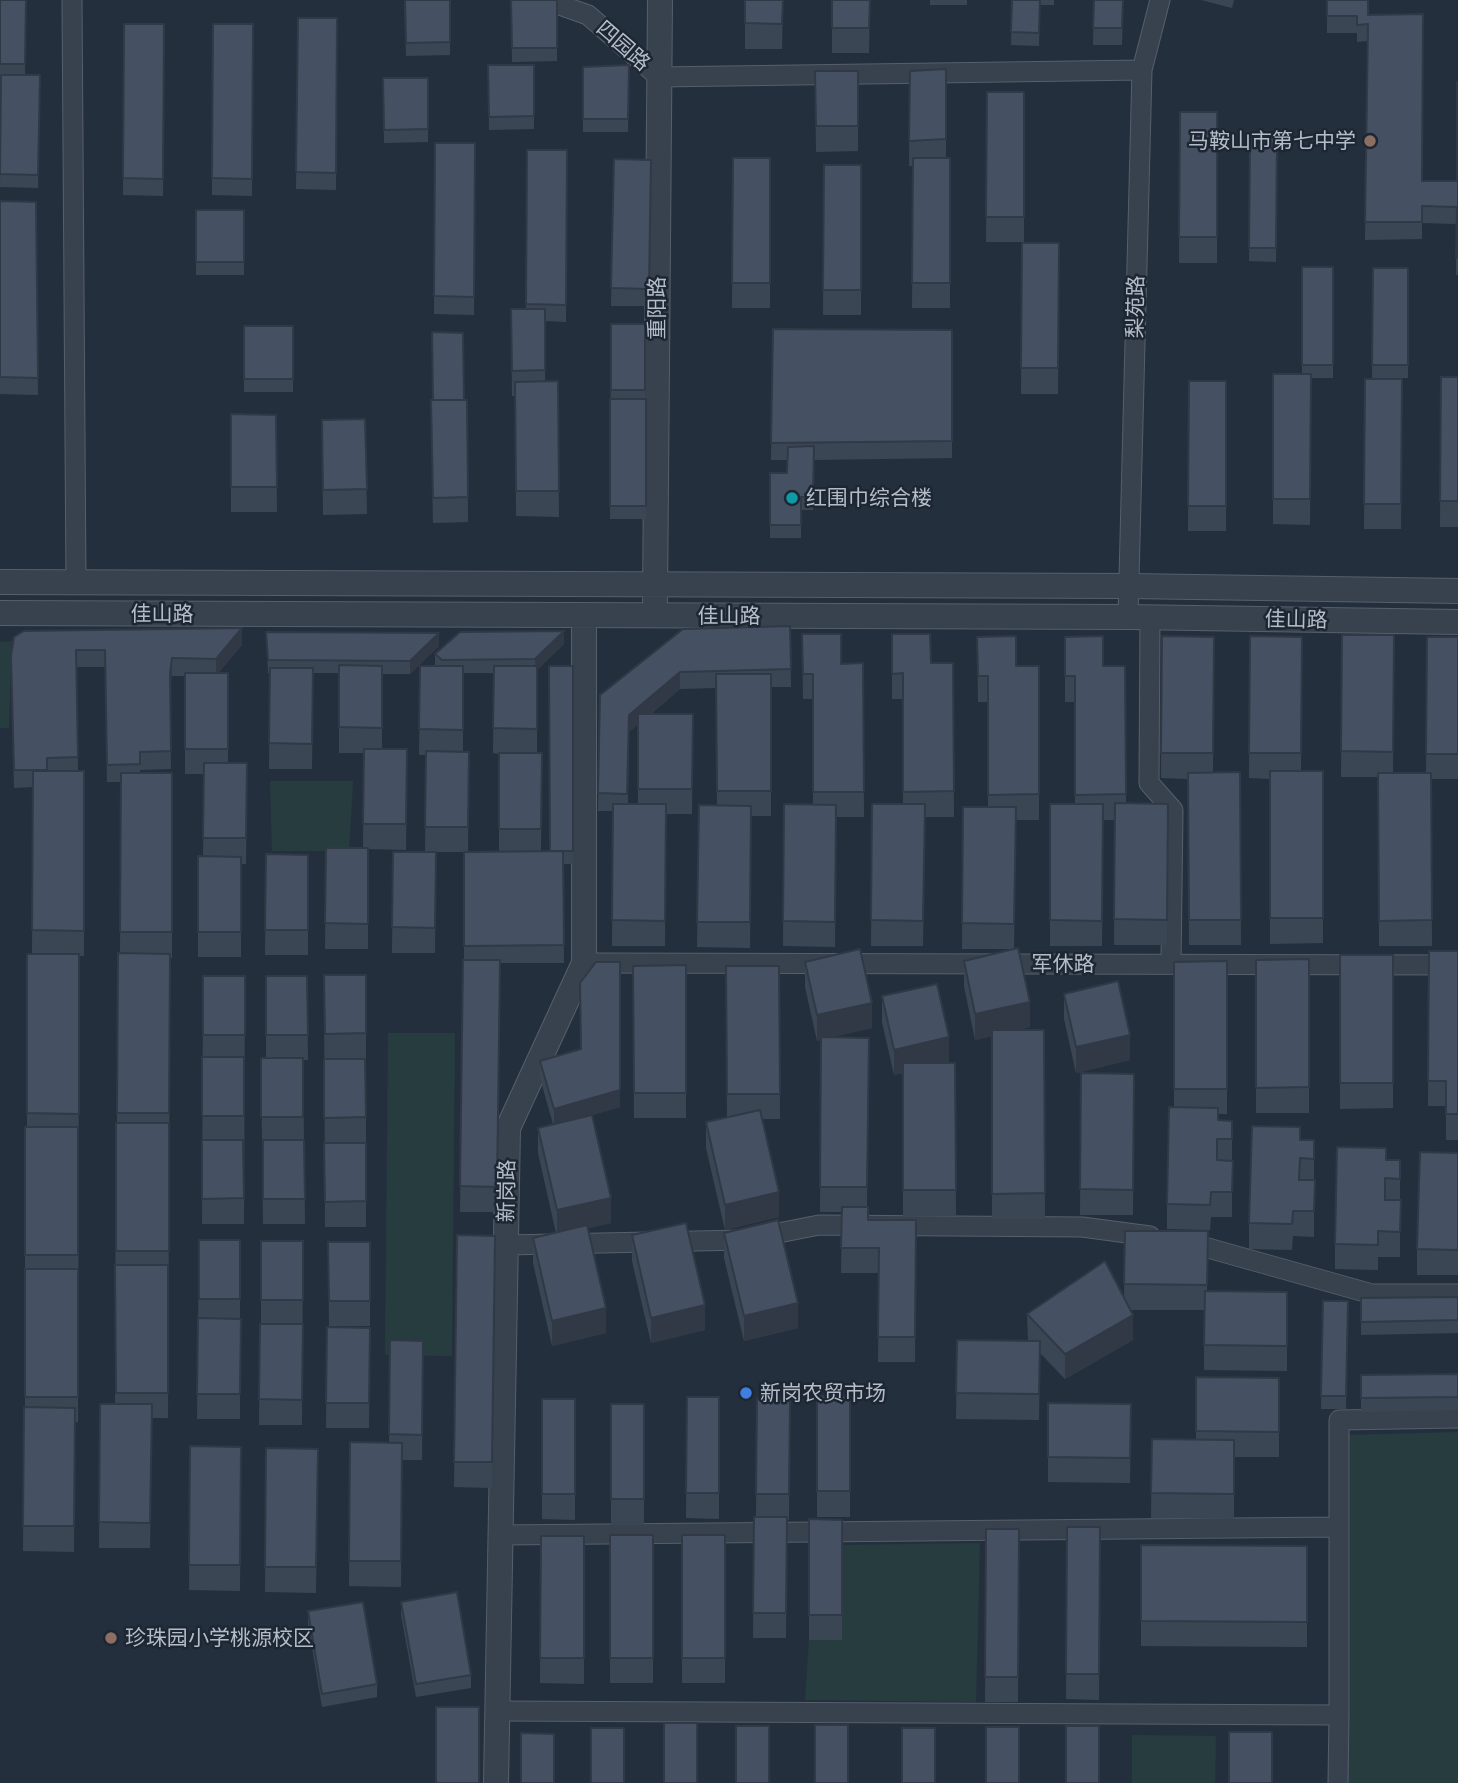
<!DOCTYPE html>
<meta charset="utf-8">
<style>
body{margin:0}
canvas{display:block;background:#242f3e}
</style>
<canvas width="1458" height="1783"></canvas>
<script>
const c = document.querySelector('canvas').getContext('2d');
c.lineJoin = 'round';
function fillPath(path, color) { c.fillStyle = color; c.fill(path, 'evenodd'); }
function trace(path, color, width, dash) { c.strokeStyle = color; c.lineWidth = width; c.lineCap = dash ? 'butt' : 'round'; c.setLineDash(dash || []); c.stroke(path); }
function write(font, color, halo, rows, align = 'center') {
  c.font = font + ' "Asap Condensed","Noto Sans SC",sans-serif'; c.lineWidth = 5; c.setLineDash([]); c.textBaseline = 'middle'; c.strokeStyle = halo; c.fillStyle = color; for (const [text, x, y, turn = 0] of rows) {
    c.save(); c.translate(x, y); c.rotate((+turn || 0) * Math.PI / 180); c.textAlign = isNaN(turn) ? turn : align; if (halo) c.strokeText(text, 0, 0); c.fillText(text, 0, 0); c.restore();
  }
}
fillPath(new Path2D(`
 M12,641L9,728H0V642Z
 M270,781H353L349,851H272Z
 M388,1033H455L452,1356L385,1355Z
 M1458,1432V1783H1348V1435Z
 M980,1543L976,1702L805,1700L809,1640H842V1545Z
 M1132,1735L1216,1736L1215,1783H1132Z`), '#263c3f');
const minor = new Path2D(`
 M72,0L76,582
 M546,0L588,15L659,77L1142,70
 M1128,617L1142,70L1160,0
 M1150,617L1149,783L1173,810L1171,964
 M595,963L1458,965
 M1183,1241L1372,1294H1458
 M506,1245L743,1240L819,1225L1082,1227L1150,1236
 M501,1535L1337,1527
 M497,1711L1339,1715L1338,1783
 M1339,1715V1420L1458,1418`);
const tertiary = new Path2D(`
 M0,582L1129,586L1458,591
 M655,601L660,0
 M0,613L1128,617L1458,622
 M496,1783L508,1128L584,963V615`);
trace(minor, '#565f6c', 21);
trace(tertiary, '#565f6c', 26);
trace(minor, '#38414e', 19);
trace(tertiary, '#38414e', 24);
fillPath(new Path2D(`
 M0,0H26L25,75H40L38,188L0,187L1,77H0Z
 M404,0H450V55L406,56Z
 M511,0H557V61L512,62Z
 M745,0H783L782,49H745Z
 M832,0H870L869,53H832Z
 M930,0H967V5H930Z
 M1012,0H1054V5H1040L1039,46L1011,45Z
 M1094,0H1123L1122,45H1093Z
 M1201,0H1234L1232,8Z
 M1327,0L1368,15L1422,181H1457L1458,82V275H1456V224L1422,223V239L1365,240L1368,41L1357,42V33H1327Z
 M298,18H337L336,190L296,189Z
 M124,24H164L163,196L123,195Z
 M213,24H253L252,196L212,195Z
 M488,65H534V129L489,130Z
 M629,65L628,132H583V67Z
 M946,69V158H950V308H912L913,166H909L910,71Z
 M815,71H858V151L816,152Z
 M383,78H428V142L384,143Z
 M987,92H1024V242H986Z
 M1180,112H1217V263H1179Z
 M1250,137H1277L1276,262L1249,261Z
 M435,143H475L474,315L434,314Z
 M527,150H567L566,322L545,321V381H558L559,517L516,516L515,396H512L511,309H526Z
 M733,158H770V308H732Z
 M614,159L651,160L649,306H611Z
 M824,165H861V315H823Z
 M0,201L36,202L38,395L0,394Z
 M196,210H244V275H196Z
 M1022,243H1059L1058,394H1021Z
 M1302,267H1333V378H1311L1310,525L1273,524V374H1302Z
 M1373,268H1408V378H1372Z
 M611,324H645V399H646V519H610Z
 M244,326H293V392H244Z
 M773,329L952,330V458L814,460L813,510H801V538H770V473H787L788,460H771Z
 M1441,377H1458V527H1440Z
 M1365,379H1402L1401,529H1364Z
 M1189,381H1226V531H1188Z
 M464,400H467L468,522L433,523L431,425Z
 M231,414L276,415L277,512H231Z
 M365,419L367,514L323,515L322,420Z
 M790,626L791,687H771V816H751L750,948L697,947L699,805H717L716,688L680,689L651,714H693L692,814H666L665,946H612L613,811H598L600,695ZM638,724V804H628L629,732Z
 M266,632L439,646L410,674H382V749H407L406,850L368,849V949H325L326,848H363L364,753H339V673H313L312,769H269L270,673H268Z
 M802,634L841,664L863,663L864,817H836L835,947L783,946L784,804L813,805V699H803Z
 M892,634L931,663H953L954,817H925L923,946H871L872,804H903V699H892Z
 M1342,635H1394L1393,773H1426L1427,637H1458V779H1431L1432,946H1379L1378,777H1341Z
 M1162,636L1214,637L1213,773L1240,772L1241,945H1189L1188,779L1161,778Z
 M1250,636L1302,637L1301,771H1323V943L1270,944V779L1249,778Z
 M14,637L242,645L218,673H228V763H247L246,864H241V957H198V856H203L204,774H185V676H172L170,689L171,769L140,770V773H172V958H170L168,1418H152L150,1548H99L100,1404H115L116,1123H117L118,953H120L121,782H107L105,667H77L78,771L84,797V956H79L78,1422H75L74,1552L23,1551L24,1407H25V1127H27V954H32L33,787L14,788L11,656Z
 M977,637L1016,666H1039V820H1016L1014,949L1030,1027L1017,1030H1044L1045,1219H992V1036L975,1040L964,986V961L1014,949H962L963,807H988V702H978Z
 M1065,637L1103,666H1125L1126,803L1168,804L1167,945H1114L1115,820H1103L1102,946H1050V804H1075V702H1065Z
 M564,644L537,670V753H542L541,851H550L573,666V864H563L564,963H500L497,1212H460L463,960H464V852H425L426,755H419L420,666H435V654ZM463,673H494L493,753L499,754V851L468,852L469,752H463Z
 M393,852H436L435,953H392Z
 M266,854L308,855V955H265Z
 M1429,951H1458V1140H1446V1106H1428Z
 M1340,955H1393V1108L1340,1109Z
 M1309,959V1113H1256V960Z
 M1227,961V1114H1218V1120L1232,1121V1217H1211L1210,1230L1167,1229V1204L1174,1107V962Z
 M805,962L872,1028L831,1037L869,1038L867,1207L868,1220H916L915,1362H878L879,1273H841L842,1212H820L821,1040L817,1041L805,987Z
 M686,965V1118H634L633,966Z
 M726,966H779L780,1119H762L779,1217L725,1230L706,1148V1122L727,1118Z
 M324,975H366V1227H325Z
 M203,976H245L244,1224H202Z
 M266,976H307L308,1060H303L305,1224H263L261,1058H266Z
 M1064,994L1130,1060L1076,1073L1064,1019Z
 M882,996L949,1063H955L956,1216H903V1073L894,1075L882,1022Z
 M540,1061L620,1107L592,1115L611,1223L588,1228L606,1333L552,1346L533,1263V1238L556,1233L538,1153V1128L553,1124L540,1078Z
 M1081,1073L1134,1074L1133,1215H1080Z
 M1300,1140H1314V1237L1293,1236L1292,1250L1249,1249V1223Z
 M1458,1153V1275H1417V1249Z
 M1386,1160H1400V1257H1378V1270L1335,1269V1244Z
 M1125,1231H1208L1207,1291L1287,1292V1371L1204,1370V1310H1130L1133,1340L1065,1379L1040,1353L1039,1420L956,1419L957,1340H1028L1027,1314L1124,1299Z
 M724,1233L798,1328L744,1341L724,1258Z
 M457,1235L495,1236L492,1488L454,1487Z
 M632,1235L705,1330L651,1343L632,1261Z
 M199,1240H240V1419H197Z
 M261,1241H303L302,1425H259L260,1324H261Z
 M328,1242H370V1326H329Z
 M1458,1297V1333L1361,1335V1298Z
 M1323,1301H1348L1346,1409H1321Z
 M327,1327L370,1328L369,1428H326Z
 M390,1340L423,1341L422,1460H402L401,1587L349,1586L350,1442L389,1443Z
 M1458,1374V1410L1361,1412V1375Z
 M1196,1377L1279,1378V1457H1234V1519L1151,1518L1152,1439L1196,1440Z
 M817,1396H850V1517H817Z
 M687,1397H719V1519L686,1518Z
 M542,1399H575V1520L542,1519Z
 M757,1399H790L789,1520H787L786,1638H753L754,1517H756Z
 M1048,1403L1131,1404L1130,1483L1048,1482Z
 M611,1404H644V1525H611Z
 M190,1446L241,1447L240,1591L189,1590Z
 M266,1448L318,1449L316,1593L265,1592Z
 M809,1519L842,1520V1640H809Z
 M1067,1527H1100L1099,1700L1066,1699Z
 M986,1529H1019L1018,1702H985Z
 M610,1535H653V1683H610Z
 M682,1535H725V1683H682Z
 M541,1536H584V1684L540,1683Z
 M1141,1545L1307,1546V1647L1141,1646Z
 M401,1602L471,1675V1688L416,1697L401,1615Z
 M308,1611L377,1684V1697L322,1707L308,1624Z`), '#3b4654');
fillPath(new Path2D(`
 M242,628V645L216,676V659Z
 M564,631V644L537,670V754V670L535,672V659Z
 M439,633V646L410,674V661Z
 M172,658V676L170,692V674Z
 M680,672V689L629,732L627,811L629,715Z
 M1030,1002V1027L975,1040V1014Z
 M872,1003V1028L817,1041V1015Z
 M1130,1035V1060L1076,1073V1047Z
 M949,1037V1063L894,1075V1050Z
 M620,1090V1107L554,1127V1109Z
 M779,1192V1217L725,1230V1205Z
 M611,1198V1223L557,1236V1210Z
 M798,1303V1328L744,1341V1316Z
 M705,1305V1330L651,1343V1318Z
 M606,1308V1333L552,1346V1321Z
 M1133,1315V1340L1065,1379V1354Z`), '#303945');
const building = new Path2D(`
 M0,0H26L25,64H0Z
 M405,0H450V42L406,43Z
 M511,0H557V48H512Z
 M745,0H783L782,24L745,23Z
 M832,0H870L869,28H832Z
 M1012,0H1040L1039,33L1011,32Z
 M1094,0H1123L1122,28H1093Z
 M1327,0H1368V15L1423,14L1422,181H1457V82H1458V258H1456L1457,207L1422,206V222H1365L1368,24L1357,25V16H1327Z
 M298,18H337L336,173L296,172Z
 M124,24H164L163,179L123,178Z
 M213,24H253L252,179L212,178Z
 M488,65H534V116L489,117Z
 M629,65L628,119H583V67Z
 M946,69V139L909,141L910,71Z
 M815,71H858V126H816Z
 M1,75H40L38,175L0,174Z
 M383,78H428V129L384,130Z
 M987,92H1024V217H986Z
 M1180,112H1217V237H1179Z
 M1250,137H1277L1276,248H1249Z
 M435,143H475L474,297L434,296Z
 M527,150H567L566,305L526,304Z
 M733,158H770V283H732Z
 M913,158H950V283H912Z
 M614,159L651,160L649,289L611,288Z
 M824,165H861V290H823Z
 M0,201L36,202L38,378L0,377Z
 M196,210H244V262H196Z
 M1022,243H1059L1058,368H1021Z
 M1302,267H1333V365H1302Z
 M1373,268H1408V365H1372Z
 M511,309H545V370L512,371Z
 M611,324H645V390H611Z
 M244,326H293V379H244Z
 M773,329L952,330V441L771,443Z
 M432,332L463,333L464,400H433Z
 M1273,374H1311L1310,499H1273Z
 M1441,377H1458V501H1440Z
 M1365,379H1402L1401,504H1364Z
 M558,381L559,491H516L515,382Z
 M1189,381H1226V506H1188Z
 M610,399H646V506H610Z
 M431,400H467L468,497L433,498Z
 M231,414L276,415L277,487H231Z
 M365,419L367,489L323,490L322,420Z
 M814,446L813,497H801V525H770V473H787L788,447Z
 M790,626L791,669L680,672L629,715L627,794L598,793L600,695L683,629Z
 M242,628L216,659L172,658L170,674L171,751L140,752V764L107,765L105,650H76L78,757L47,758V770H14L11,656L14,637L24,631Z
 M564,631L535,659L442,660L435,654L460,632Z
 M266,632L439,633L410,661L268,660Z
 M802,634H841V664L863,663L864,792H813V674H803Z
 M892,634H930L931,663H953L954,791L903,792V673L892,674Z
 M1342,635H1394L1393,752L1341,751Z
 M1016,636V666H1039V794L988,795V676H978L977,637Z
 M1103,636V666H1125L1126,794L1075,795V676H1065V637Z
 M1162,636L1214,637L1213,753H1161Z
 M1250,636L1302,637L1301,753H1249Z
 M1427,637H1458V754H1426Z
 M339,665L382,666V728L339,727Z
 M420,666H463V730L419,729Z
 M494,666H537V729L493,728Z
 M549,666H573V851H550Z
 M270,668H313L312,744L269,743Z
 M185,673H228V749H185Z
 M716,674H771V791H717Z
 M638,714H693L692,789H638Z
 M364,749H407L406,824H363Z
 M426,751L469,752L468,827H425Z
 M499,753H542L541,829H499Z
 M204,763H247L246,838H203Z
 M33,771H84V931L32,930Z
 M1270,771H1323V918H1270Z
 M1240,772L1241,920H1189L1188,773Z
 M121,773H172V932H120Z
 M1378,773H1431L1432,920L1379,921Z
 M1115,803L1168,804L1167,920L1114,919Z
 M613,804H666L665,921L612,920Z
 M784,804L836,805L835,922L783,921Z
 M872,804H925L923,921L871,920Z
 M1050,804H1103L1102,921L1050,920Z
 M699,805L751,806L750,922H697Z
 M963,807H1016L1014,924L962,923Z
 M326,848H368V924L325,923Z
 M563,851L564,945L464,946V852Z
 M393,852H436L435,928L392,927Z
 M266,854L308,855V930H265Z
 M198,856L241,857V932H198Z
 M1018,948L1030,1002L975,1014L964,961Z
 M860,949L872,1003L817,1015L805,962Z
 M1429,951H1458V1114H1446V1081H1428Z
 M118,953L170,954L169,1113H117Z
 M27,954H79V1114L27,1113Z
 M1340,955H1393V1083H1340Z
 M1309,959V1087L1256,1088V960Z
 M463,960H500L497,1187L460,1186Z
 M1227,961V1089H1174V962Z
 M596,962H620V1090L554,1109L540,1061L581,1049L580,983Z
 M686,965V1093H634L633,966Z
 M726,966H779L780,1094H727Z
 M324,975H366V1033L325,1034Z
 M203,976H245V1035H203Z
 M266,976H307L308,1035H266Z
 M1118,981L1130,1035L1076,1047L1064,994Z
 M937,984L949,1037L894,1050L882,996Z
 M992,1030H1044L1045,1193L992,1194Z
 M821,1037L869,1038L867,1187H820Z
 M202,1057H244V1116H202Z
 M261,1058H303V1117H261Z
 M324,1059H365L366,1117L324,1118Z
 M903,1063H955L956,1190H903Z
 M1081,1073L1134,1074L1133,1190L1080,1189Z
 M1169,1107L1218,1108V1120L1232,1121V1139H1217V1160L1233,1161L1232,1192H1211L1210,1205L1167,1204Z
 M760,1110L779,1192L725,1205L706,1122Z
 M592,1115L611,1198L557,1210L538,1128Z
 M116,1123H169V1251H116Z
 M1252,1126L1300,1127V1140H1314V1159L1300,1158L1299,1180H1315L1314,1211H1293L1292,1224L1249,1223Z
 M25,1127H78V1255H25Z
 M202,1140H243L244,1198L202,1199Z
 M263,1140H304L305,1199H263Z
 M324,1143H366V1201L325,1202Z
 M1337,1147L1386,1148V1160H1400V1179L1385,1178V1200H1401L1400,1232L1378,1231V1245L1335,1244Z
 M1420,1152L1458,1153V1250L1417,1249Z
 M842,1207H868V1220H916L915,1337H878L879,1248H841Z
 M778,1220L798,1303L744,1316L724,1233Z
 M686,1223L705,1305L651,1318L632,1235Z
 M587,1225L606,1308L552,1321L533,1238Z
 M1125,1231H1208L1207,1285L1124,1284Z
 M457,1235L495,1236L492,1462H454Z
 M199,1240H240V1299H199Z
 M261,1241H303V1300H261Z
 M328,1242H370V1301H329Z
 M1105,1261L1133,1315L1065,1354L1027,1314Z
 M115,1265H168V1393H116Z
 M25,1269H78V1397H25Z
 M1205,1291L1287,1292V1346L1204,1345Z
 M1458,1297V1320L1361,1322V1298Z
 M1323,1301H1348L1346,1396H1321Z
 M198,1318L241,1319L240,1394H197Z
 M260,1324H303L302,1400L259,1399Z
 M327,1327L370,1328L369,1403H326Z
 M390,1340L423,1341L422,1435L389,1434Z
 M957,1340L1040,1341L1039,1394L956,1393Z
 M1458,1374V1397L1361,1398V1375Z
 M1196,1377L1279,1378V1432L1196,1431Z
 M817,1396H850V1491H817Z
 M687,1397H719V1493H686Z
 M542,1399H575V1494H542Z
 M757,1399H790L789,1494H756Z
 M1048,1403L1131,1404L1130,1458L1048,1457Z
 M100,1404H152L150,1523L99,1522Z
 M611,1404H644V1499H611Z
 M24,1407L75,1408L74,1526H23Z
 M1152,1439L1234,1440V1494L1151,1493Z
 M350,1442L402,1443L401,1561H349Z
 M190,1446L241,1447L240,1565H189Z
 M266,1448L318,1449L316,1567H265Z
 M754,1517H787L786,1613H753Z
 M809,1519L842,1520V1615H809Z
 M1067,1527H1100L1099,1674H1066Z
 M986,1529H1019L1018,1677H985Z
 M610,1535H653V1658H610Z
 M682,1535H725V1658H682Z
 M541,1536H584V1658H540Z
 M1141,1545L1307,1546V1622L1141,1621Z
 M457,1592L471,1675L416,1684L401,1602Z
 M363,1602L377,1684L322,1694L308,1611Z
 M436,1707H479V1783H436Z
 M664,1723H697V1783H664Z
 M815,1725H848V1783H815Z
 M736,1726H769V1783H736Z
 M1066,1726H1099V1783H1066Z
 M986,1727H1019V1783H986Z
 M591,1728H624V1783H591Z
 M902,1728H935V1783H902Z
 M1229,1732H1272V1783H1229Z
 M521,1733L554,1734V1783H521Z`);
fillPath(building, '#455162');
trace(building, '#303945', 2);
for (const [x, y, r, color] of [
 [1370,141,7,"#8d6e63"],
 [792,498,7,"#0f9aa8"],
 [746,1393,7,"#3f7fe0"],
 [111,1638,7,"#8d6e63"]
]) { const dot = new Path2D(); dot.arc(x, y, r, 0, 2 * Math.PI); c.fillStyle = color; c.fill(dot); trace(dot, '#1d2633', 2.5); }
write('21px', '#b4bcc9', '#1d2633', [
 ["四园路",623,46,41],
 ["梨苑路",1136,307,-89],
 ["重阳路",657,308,-90],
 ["佳山路",162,614],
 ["佳山路",729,616],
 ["佳山路",1296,620,1],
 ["军休路",1063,964],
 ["新岗路",507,1191,-89]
]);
write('21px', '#b4bcc9', '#1d2633', [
 ["马鞍山市第七中学",1356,141,"right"],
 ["红围巾综合楼",806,498],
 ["新岗农贸市场",760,1393],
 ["珍珠园小学桃源校区",125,1638]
], 'left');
</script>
